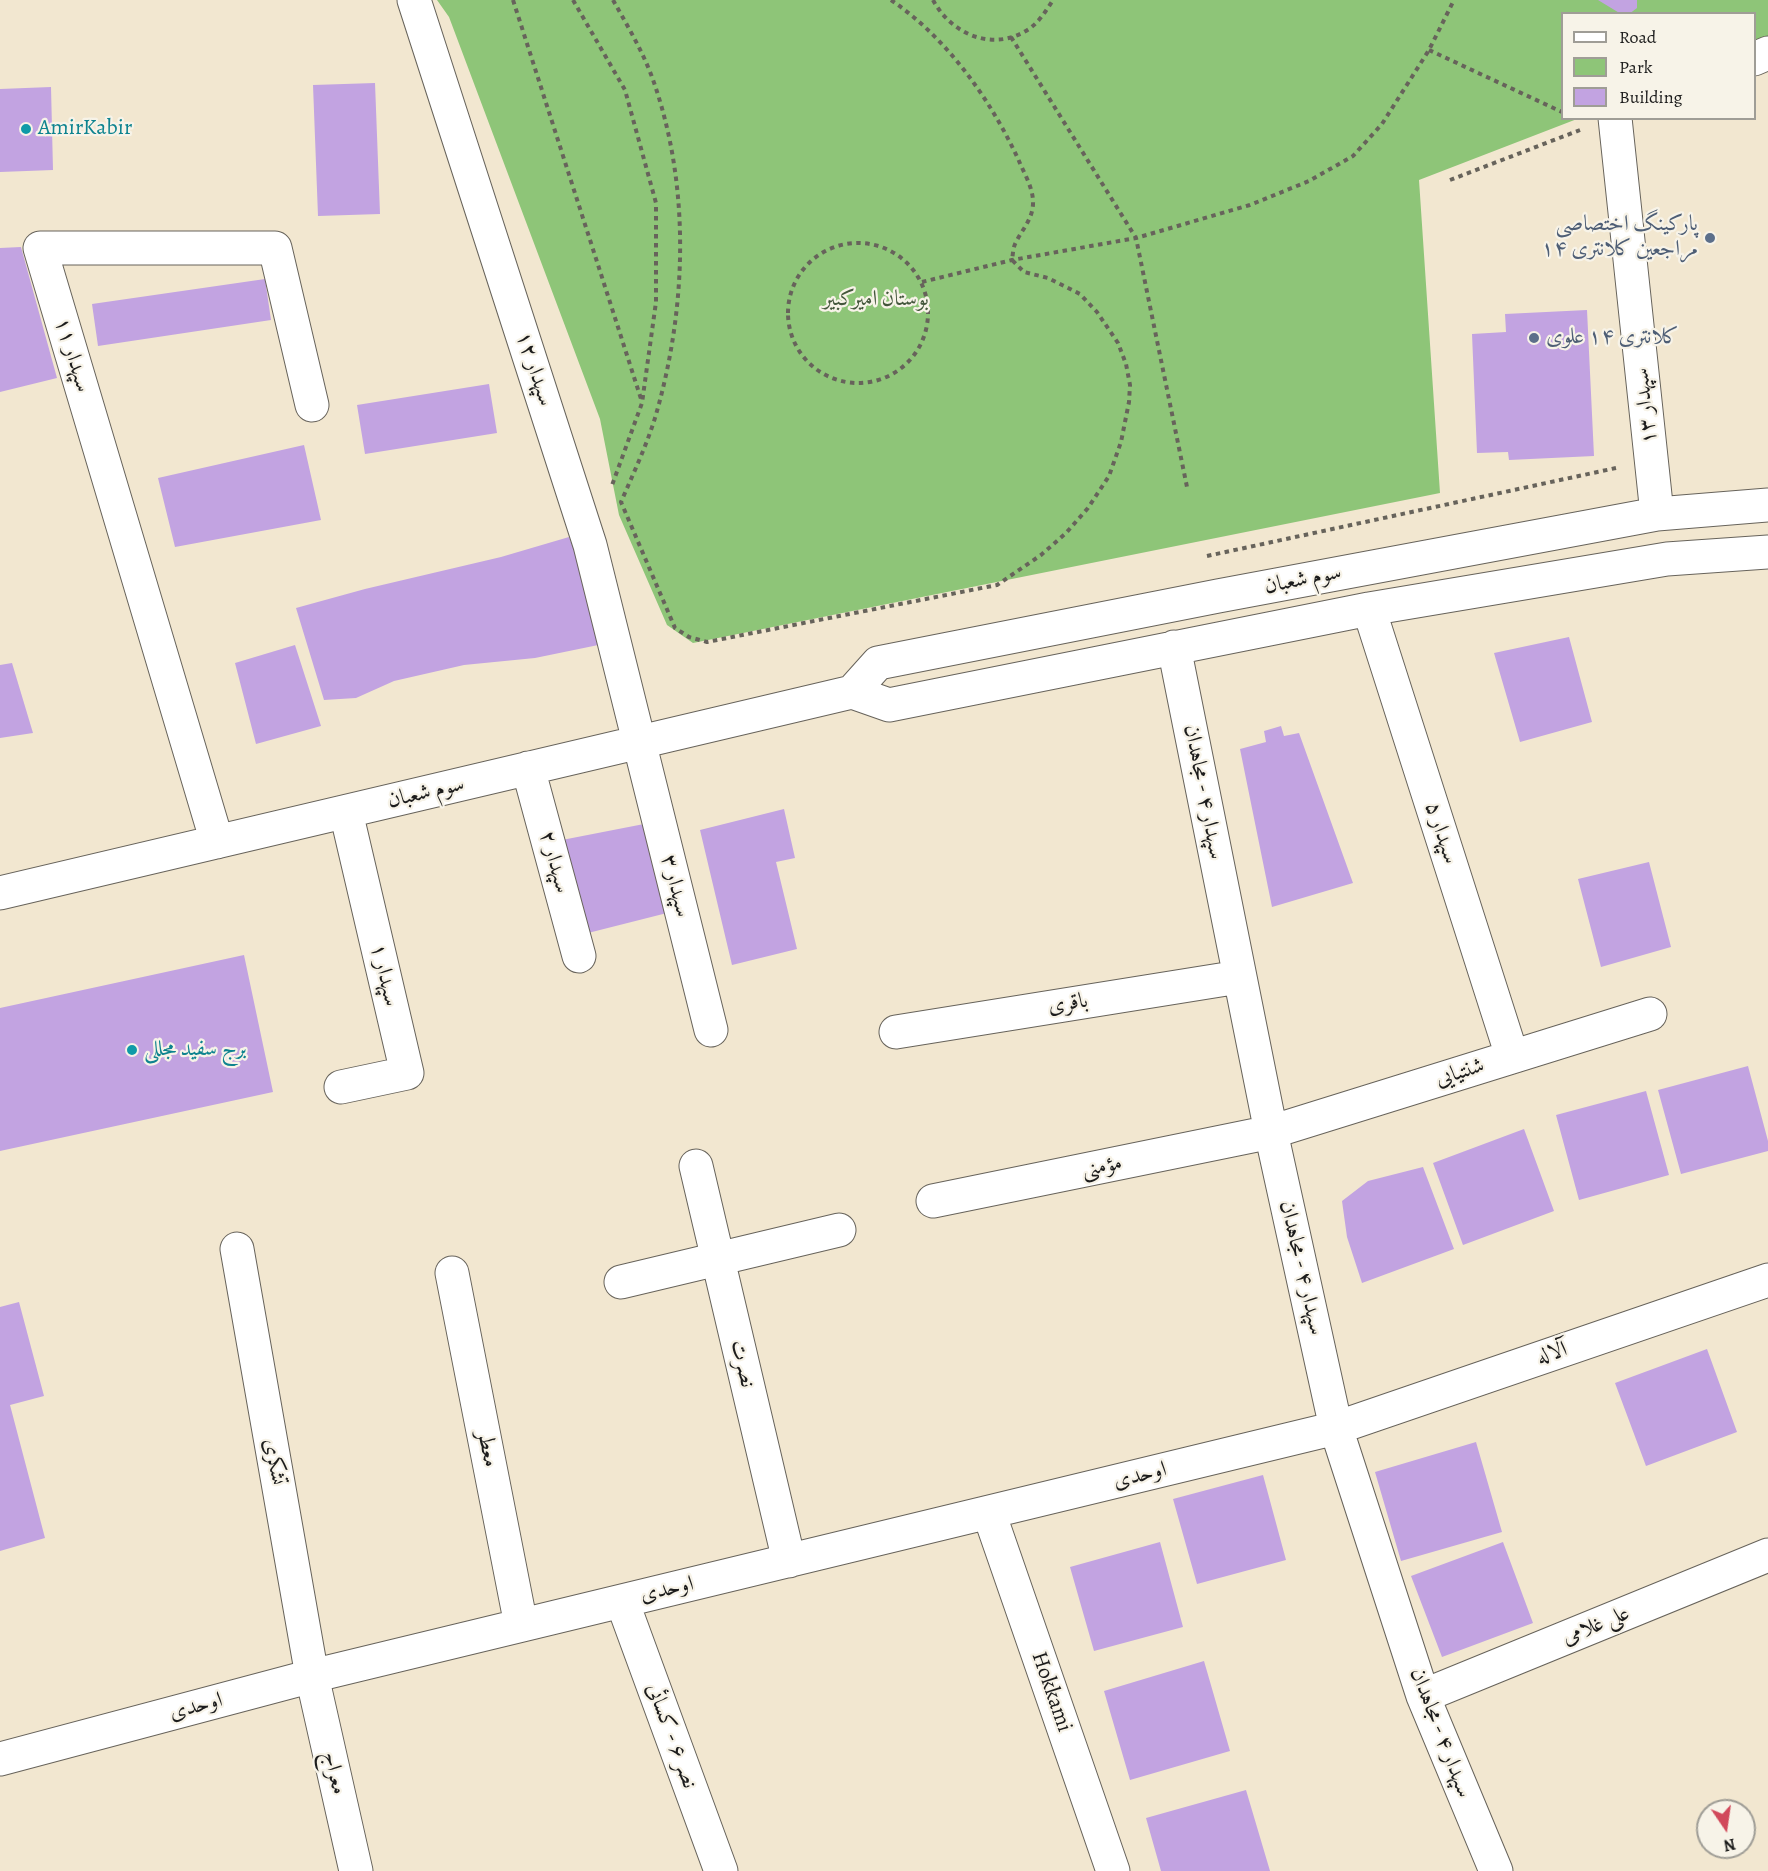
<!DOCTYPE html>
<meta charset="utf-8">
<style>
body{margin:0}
#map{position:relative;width:1768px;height:1871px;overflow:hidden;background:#f2e7d0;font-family:Alegreya,serif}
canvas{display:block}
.legend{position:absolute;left:1561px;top:12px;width:195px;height:108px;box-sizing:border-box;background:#f7f3e8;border:2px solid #9f9d96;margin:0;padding:8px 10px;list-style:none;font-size:18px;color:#1c1c1c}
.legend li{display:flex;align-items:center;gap:12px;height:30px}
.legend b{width:30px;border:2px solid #9f9d96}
.north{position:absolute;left:1696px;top:1799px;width:60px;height:60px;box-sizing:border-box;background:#f7f3e8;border:2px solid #9f9d96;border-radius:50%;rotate:167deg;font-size:16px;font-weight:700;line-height:24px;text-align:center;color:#1c1c1c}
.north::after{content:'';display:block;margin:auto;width:21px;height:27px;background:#d1495b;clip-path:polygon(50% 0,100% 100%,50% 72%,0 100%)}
</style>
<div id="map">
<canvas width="1768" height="1871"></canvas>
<ul class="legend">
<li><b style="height:8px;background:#fff"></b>Road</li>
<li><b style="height:16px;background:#8ec578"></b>Park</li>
<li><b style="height:16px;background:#c2a3e1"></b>Building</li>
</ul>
<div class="north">N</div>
</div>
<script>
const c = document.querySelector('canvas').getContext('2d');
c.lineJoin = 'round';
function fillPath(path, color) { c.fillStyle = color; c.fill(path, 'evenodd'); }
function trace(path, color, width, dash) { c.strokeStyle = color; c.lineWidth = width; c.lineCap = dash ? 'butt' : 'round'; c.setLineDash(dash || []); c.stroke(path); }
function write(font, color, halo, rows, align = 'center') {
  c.font = font + ' Alegreya,Amiri,serif'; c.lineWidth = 4.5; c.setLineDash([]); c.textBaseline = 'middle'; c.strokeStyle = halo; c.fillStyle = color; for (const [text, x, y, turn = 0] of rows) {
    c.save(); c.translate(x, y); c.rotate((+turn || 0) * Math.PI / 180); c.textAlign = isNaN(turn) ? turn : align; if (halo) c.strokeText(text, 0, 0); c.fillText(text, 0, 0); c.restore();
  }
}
fillPath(new Path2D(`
 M437,0H1768V38L1755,44L1754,14H1562V118L1577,119L1419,180L1440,493L693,643L667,625L619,515L600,419L449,17Z`), '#8ec578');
fillPath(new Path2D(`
 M1598,0H1637V8L1629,14H1621Z
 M375,83L380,214L318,216L313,85Z
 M51,87L53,170L0,172V89Z
 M21,247L57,378L0,392V248Z
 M265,279L271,320L98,346L92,304Z
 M1587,310L1594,456L1509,460L1508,452L1477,453L1472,334L1506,332L1505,314Z
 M489,384L497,433L365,454L357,405Z
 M304,445L321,520L175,547L158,478Z
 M569,537L608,643L535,658L464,665L394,681L356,698L324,700L296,608L365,589L501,557Z
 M1569,637L1592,722L1520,742L1494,653Z
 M295,645L321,726L256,744L235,663Z
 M12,663L33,733L0,738V665Z
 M1281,726L1284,736L1299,733L1353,883L1272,907L1240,749L1266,742L1264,731Z
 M784,809L795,858L776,862L797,949L732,965L700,830Z
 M644,824L667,913L588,933L562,840Z
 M1649,862L1671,947L1601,967L1578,879Z
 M244,955L273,1092L0,1151V1008Z
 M1748,1066L1768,1141V1151L1681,1174L1658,1090Z
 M1646,1091L1669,1175L1579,1200L1556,1115Z
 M1524,1129L1554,1211L1463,1245L1433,1163Z
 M1423,1167L1454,1249L1362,1283L1347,1237L1342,1201L1368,1181Z
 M19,1302L44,1396L10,1405L45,1538L0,1551V1307Z
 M1707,1349L1737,1432L1646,1466L1615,1383Z
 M1476,1442L1502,1532L1401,1561L1375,1472Z
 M1263,1475L1286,1560L1197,1584L1173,1499Z
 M1160,1542L1183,1627L1094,1651L1070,1567Z
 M1503,1542L1533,1623L1442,1657L1411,1576Z
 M1204,1661L1230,1751L1130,1780L1104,1691Z
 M1246,1790L1270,1871H1161L1146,1818Z`), '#c2a3e1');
const minor = new Path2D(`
 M414,0L590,545L711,1030
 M1754,59L1768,53
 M1615,118L1657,514
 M1369,609L1512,1056
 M1174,647L1271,1132L1336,1428L1423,1696L1496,1871
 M852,692L878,663L1218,596L1657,514L1768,505
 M528,768L579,956
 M217,842L40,248H275L312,405
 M0,893L852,692L889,705L1369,609L1667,559L1768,552
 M896,1032L1239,977
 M341,1087L407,1073L346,812
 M696,1166L789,1561
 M933,1201L1271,1132L1650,1014
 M237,1249L312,1676L356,1871
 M452,1273L521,1625
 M621,1282L839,1230
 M989,1513L1113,1871
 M622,1601L721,1871
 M1423,1696L1768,1555
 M0,1759L312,1676L1336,1428L1768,1280`);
trace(minor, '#67635b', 35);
trace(new Path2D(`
 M513,0L642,402
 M573,0L625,90L656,203V302L642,403L611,488
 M613,0C627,25 642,50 652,77C691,185 687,309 655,418C646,447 633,474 621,502L675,628L689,637L707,642L997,585L1041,555L1066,533L1088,508L1109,476L1121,442L1129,402L1130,385L1126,364L1118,343L1097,312L1080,294L1048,278L1024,272L1012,260C1013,254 1013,247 1016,242C1023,228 1034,218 1033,200C1032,186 1024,173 1019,161C991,100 947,38 891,0
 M933,0C951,34 993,53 1029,29C1039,22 1046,11 1053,0
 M1011,37L1136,238L1187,487
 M1429,50L1562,112
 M1450,180L1580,130
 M788 313a70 70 0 1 1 140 0a70 70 0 1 1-140 0Z
 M922,282L1012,260L1136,238L1250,205L1309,181L1353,156L1382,124L1429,50L1454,0
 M1207,556L1616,468`), '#67635b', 4, [4.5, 4.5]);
trace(minor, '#fff', 33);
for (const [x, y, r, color] of [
 [26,129,6,"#0f9aa8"],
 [1710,238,6,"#5c6f8a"],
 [1534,338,6,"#5c6f8a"],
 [132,1050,6,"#0f9aa8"]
]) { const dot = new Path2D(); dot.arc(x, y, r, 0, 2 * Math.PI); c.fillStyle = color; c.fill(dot); trace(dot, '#f7f3e8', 2); }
write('22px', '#0d838f', '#f7f3e8', [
 ["AmirKabir",38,129],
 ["برج سفید مجللی",144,1050]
], 'left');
write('22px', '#4e5e75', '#f7f3e8', [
 ["پارکینگ اختصاصی",1698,225],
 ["مراجعین کلانتری ۱۴",1698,250],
 ["کلانتری ۱۴ علوی",1546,338,"left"]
], 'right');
write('22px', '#44573c', '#f7f3e8', [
 ["بوستان امیرکبیر",876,300]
]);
write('22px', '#1c1c1c', '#f7f3e8', [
 ["سپهدار ۱۱",72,355,73],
 ["سپهدار ۱۲",534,369,72],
 ["سپهدار ۱۳",1646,406,-96],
 ["سوم شعبان",1303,580,-11],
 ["سپهدار ۴ - مجاهدان",1203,792,79],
 ["سوم شعبان",426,793,-13],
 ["سپهدار ۵",1441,833,72],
 ["سپهدار ۲",554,862,75],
 ["سپهدار ۳",675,886,76],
 ["سپهدار ۱",384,975,77],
 ["باقری",1068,1004,-9],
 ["شنتیایی",1460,1073,-18],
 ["مؤمنی",1102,1167,-11],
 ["سپهدار ۴ - مجاهدان",1301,1268,77],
 ["آلاله",1552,1354,-19],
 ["نصرت",742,1364,77],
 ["معطر",487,1449,79],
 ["تشکری",274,1462,80],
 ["اوحدی",1140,1476,-14],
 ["اوحدی",667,1590,-13],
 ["علی غلامی",1596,1626,-22],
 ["Hokkami",1051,1692,71],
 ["اوحدی",196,1707,-15],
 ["سپهدار ۴ - مجاهدان",1440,1733,69],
 ["نصر ۶ - کسائی",671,1736,70],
 ["معراج",334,1773,77]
]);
</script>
